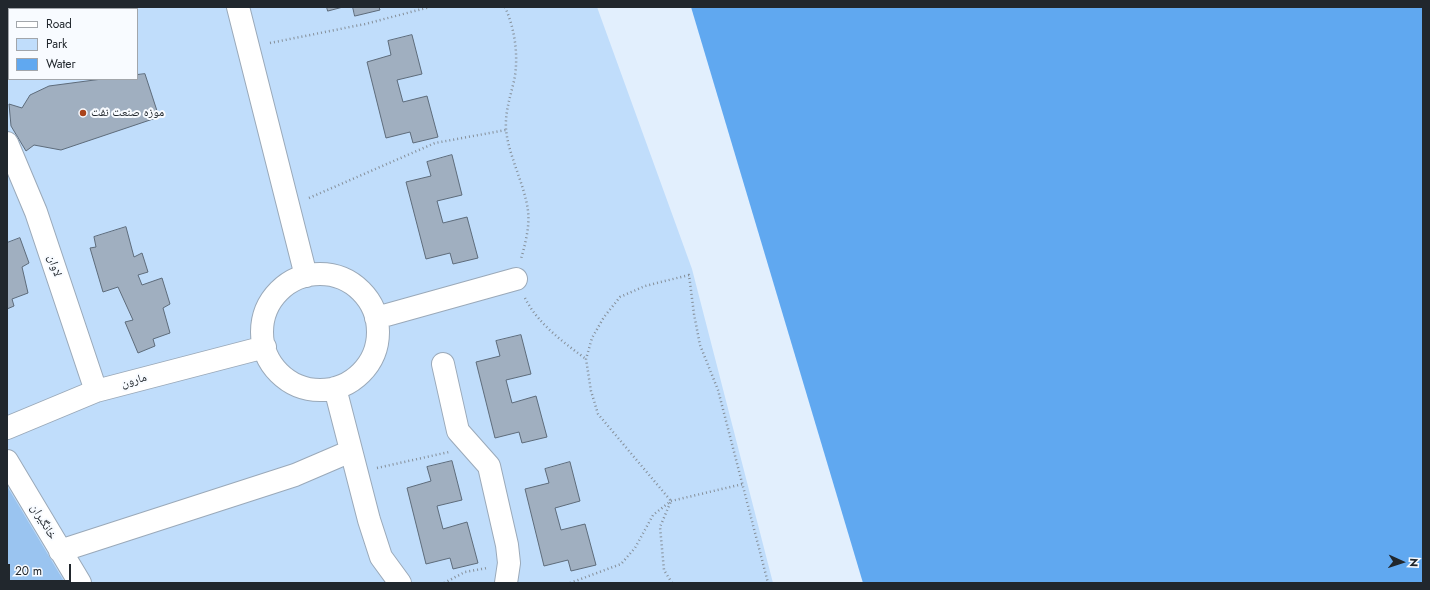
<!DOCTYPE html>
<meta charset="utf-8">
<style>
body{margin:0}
#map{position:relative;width:1430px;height:590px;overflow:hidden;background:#e2effd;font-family:Jost,sans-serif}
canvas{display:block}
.frame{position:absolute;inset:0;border:8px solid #21272d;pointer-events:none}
.legend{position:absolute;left:8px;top:8px;width:130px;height:72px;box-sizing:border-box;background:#f8fbff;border:1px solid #a2a6ab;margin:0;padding:5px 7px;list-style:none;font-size:12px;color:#21272d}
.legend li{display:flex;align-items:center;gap:8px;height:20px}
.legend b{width:20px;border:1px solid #a2a6ab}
.north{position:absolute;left:1382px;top:542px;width:40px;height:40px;-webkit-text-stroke:3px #f8fbff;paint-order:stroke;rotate:93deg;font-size:11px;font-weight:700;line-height:16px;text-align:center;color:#21272d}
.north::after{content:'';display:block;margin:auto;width:14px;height:18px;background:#21272d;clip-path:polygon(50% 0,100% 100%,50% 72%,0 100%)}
.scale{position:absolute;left:8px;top:564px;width:63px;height:18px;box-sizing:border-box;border:2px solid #21272d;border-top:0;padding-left:5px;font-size:12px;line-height:14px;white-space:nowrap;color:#21272d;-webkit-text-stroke:3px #f8fbff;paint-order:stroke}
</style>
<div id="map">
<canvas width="1430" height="590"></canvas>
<div class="frame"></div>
<ul class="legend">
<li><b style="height:5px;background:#fff"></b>Road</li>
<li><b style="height:11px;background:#c0ddfb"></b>Park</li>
<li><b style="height:11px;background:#60a8f0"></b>Water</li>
</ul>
<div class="north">N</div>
<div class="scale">20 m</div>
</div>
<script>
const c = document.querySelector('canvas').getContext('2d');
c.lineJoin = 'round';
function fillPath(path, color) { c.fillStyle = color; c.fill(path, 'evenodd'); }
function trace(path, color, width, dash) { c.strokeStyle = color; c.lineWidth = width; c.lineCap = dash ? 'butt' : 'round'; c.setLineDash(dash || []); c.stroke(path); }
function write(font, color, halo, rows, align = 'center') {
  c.font = font + ' Jost,"Noto Naskh Arabic",sans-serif'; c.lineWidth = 4; c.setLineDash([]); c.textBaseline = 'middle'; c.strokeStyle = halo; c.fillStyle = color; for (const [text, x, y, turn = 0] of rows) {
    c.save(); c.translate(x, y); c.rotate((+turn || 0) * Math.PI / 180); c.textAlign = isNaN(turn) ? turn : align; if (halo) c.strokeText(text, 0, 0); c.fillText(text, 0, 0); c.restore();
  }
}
fillPath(new Path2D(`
 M7,7H597L692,269L773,583H7ZM9,9H137V79H9Z`), '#c0ddfb');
fillPath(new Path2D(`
 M7,486L65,583H7Z`), '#9ac4f0');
fillPath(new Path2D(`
 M691,7H1423V583H863Z`), '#60a8f0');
const building = new Path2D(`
 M327,7H343L328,11Z
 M353,7H379L380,10L355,16Z
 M412,35L422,74L397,80L403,102L427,96L438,137L413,143L410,132L386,138L367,62L391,55L388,41Z
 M145,74L159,117L61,150L34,145L26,151L11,126L9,104L22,108L30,95L49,86L102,79H137V75Z
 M452,155L462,195L437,201L443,223L467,217L478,258L453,264L450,253L426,259L406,182L431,176L427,162Z
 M126,227L134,257L142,253L148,272L138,275L142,285L162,278L170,304L163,308L170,333L153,339L155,346L138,353L125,322L133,320L118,287L103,292L90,248L96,247L94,237Z
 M20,238L29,263L22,267L28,293L12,299L14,306L7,309V243Z
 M521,335L531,374L506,380L512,403L536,396L547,437L522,443L519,432L495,438L476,362L500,356L496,341Z
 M452,461L462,500L437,506L443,529L467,522L478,563L453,569L450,558L426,564L407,488L431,481L427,467Z
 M570,462L580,501L555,508L561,530L585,524L596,565L571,571L568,560L544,566L525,489L549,483L545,469Z`);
fillPath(building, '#a0afc0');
trace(building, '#5e6c7b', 1);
const minor = new Path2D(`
 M238,7L306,276
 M7,143L36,212L96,391
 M262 332a58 58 0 1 1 116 0a58 58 0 1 1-116 0Z
 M376,318L516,279
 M443,364L458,431L489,466L507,545L509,563L506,583
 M335,388L369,520L381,557L400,583
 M7,428L96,391L265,347
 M7,461L80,583
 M60,551L295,475L351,451`);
trace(minor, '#9aa9b9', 24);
trace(new Path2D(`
 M505,7C515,29 519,57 514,81C510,98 505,112 506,129C508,155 525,185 528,211C530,226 525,245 521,259
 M270,43L365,24L430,7
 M309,198L435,143L506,130
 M525,298C538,324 563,342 586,359
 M377,468L449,452
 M444,583L465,572L487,568
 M570,583L621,564L635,548L653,515L671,501L743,484
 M672,583L664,570L660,527L671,501L598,414L591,391L586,359L592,338L604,317L620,297L645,286L689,275L694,314L700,345L718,390L768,583`), '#858f99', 2.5, [1, 3]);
trace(minor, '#fff', 22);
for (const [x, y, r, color] of [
 [83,113,4,"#aa441c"]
]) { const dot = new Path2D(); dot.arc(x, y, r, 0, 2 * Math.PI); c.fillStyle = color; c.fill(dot); trace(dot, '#f8fbff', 1.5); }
write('12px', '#21272d', '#f8fbff', [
 ["موزه صنعت نفت",91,113]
], 'left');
write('12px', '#21272d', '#f8fbff', [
 ["لاوان",54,266,72],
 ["مارون",134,381,-15],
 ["خانگیران",43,522,59]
]);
</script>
